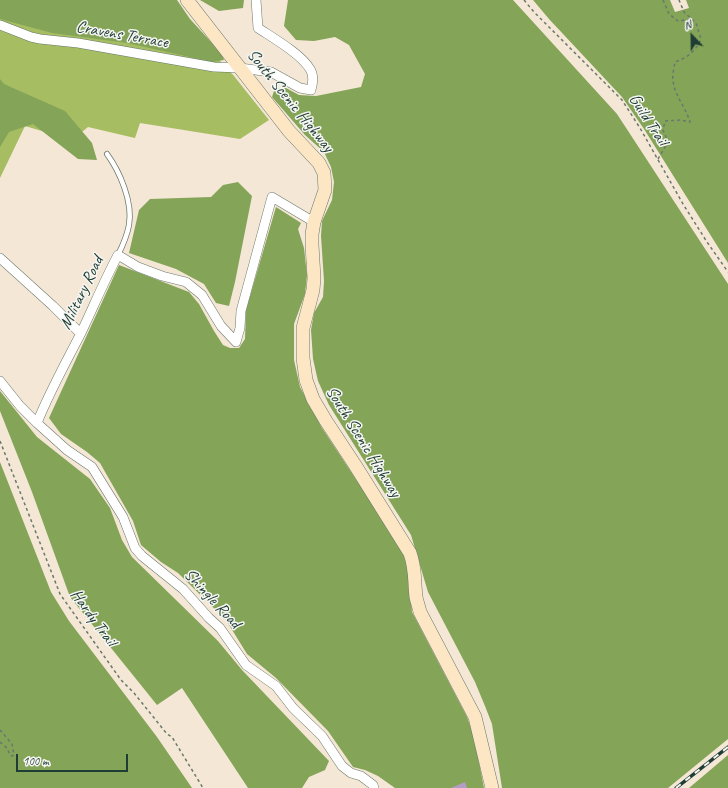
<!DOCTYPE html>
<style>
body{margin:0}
#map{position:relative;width:728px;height:788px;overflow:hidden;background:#f4e7d5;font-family:Caveat,sans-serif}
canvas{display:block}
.north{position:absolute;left:672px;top:16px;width:40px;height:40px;-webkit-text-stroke:3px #f6f6f2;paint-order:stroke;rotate:338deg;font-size:11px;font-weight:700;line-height:16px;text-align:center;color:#1f3d34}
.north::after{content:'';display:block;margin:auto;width:14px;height:18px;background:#1f3d34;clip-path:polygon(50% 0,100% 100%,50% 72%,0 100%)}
.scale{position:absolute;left:16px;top:754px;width:112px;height:18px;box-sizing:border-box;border:2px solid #1f3d34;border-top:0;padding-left:5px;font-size:12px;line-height:14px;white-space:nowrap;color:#1f3d34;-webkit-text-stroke:3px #f6f6f2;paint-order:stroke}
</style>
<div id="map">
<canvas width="728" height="788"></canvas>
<div class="north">N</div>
<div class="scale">100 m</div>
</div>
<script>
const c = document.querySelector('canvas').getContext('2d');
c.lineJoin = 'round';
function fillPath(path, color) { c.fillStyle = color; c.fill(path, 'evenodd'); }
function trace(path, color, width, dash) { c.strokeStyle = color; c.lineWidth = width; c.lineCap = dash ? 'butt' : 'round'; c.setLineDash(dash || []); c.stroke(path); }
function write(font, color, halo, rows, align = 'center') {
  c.font = font + ' Caveat,sans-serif'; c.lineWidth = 3; c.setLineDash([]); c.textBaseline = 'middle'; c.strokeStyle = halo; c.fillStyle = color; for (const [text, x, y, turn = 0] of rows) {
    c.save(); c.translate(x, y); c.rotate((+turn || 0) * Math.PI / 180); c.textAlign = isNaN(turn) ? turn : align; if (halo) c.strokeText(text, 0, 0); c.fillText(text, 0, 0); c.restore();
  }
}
fillPath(new Path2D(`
 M0,0H164L234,76L269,120L240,139L140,123L135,138L88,127L72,140L25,126L0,178Z`), '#a6bd62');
fillPath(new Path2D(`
 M0,0H177L190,19L222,54L224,60L212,62L127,43L52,33L0,19Z
 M200,0H244L243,8L219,11Z
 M288,0H513L617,114L728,284V739L668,788H502L492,724L485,706L475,682L428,592L411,535L329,405L318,381L313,359L311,330L314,313L323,297L324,281L321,236L322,221L332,200L334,182L331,167L324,152L305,135L272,97L275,88H286L299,95L316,96L361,87L365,74L349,45L335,37L314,41L296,40L284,26Z
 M533,0H670L675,12L689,8L686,0H728V263L644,129L622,97L549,19Z
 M0,79L4,84L65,111L92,143L97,160L78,159L33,124L9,132L0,147Z
 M238,182L252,196L235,282L229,306L216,303L204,284L176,269L129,253L139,210L150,199L211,197L223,185Z
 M276,207L301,223L298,229L304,248L307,275L305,294L294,324V360L300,387L322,428L400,546L408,565L412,612L467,717L474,737L484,788H395L378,776L365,770L353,767L328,731L276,678L247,654L226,620L178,573L161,562L141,545L133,521L100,463L87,452L61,434L49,418L119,265L189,292L199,304L214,331L223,345L230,348H239L245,339L246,310Z
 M0,391L37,437L90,479L110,508L122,540L132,557L218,641L242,670L329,761L325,770L309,777L302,788H248L182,688L157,705L70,597L32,492L0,411Z
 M0,462L51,592L69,621L157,737L192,788H0Z
 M728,755V788H689Z`), '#84a458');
fillPath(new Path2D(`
 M465,782L467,788H451Z`), '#b49dc4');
const service = new Path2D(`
 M107,154C120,172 133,202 129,225C127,236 123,245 118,255`);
const minor = new Path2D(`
 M0,25L31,37L40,39L78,43L214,67L240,68L271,72L300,88L311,90C313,83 314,75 310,69C301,54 273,38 258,28L256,0
 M0,258L53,306L80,333
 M236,342L240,328L241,311L272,197L314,222
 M0,381L20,406L37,423L67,450L92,467L123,517L135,548L142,556L183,589L209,618L220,628L246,665L276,686L293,708L322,736L342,766L351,773L361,776L373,785L374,788
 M37,423C49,393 65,364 80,335C93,308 104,281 118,255L138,267L162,276L186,282L202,295L221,326L236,342`);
const secondary = new Path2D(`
 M187,0L289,131L319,163L324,173L325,190L314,222L312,234V245L314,278L313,290L303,328V358L306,380L313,399L326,421L355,465L410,553C416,570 414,580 416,597C417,602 419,607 420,612L475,717L492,788`);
trace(service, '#6a786c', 6);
trace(minor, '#6a786c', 10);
trace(secondary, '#6a786c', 14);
trace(new Path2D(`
 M524,0L534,12L622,100L640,128L683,204L707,242L728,272
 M663,0L669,14L678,21L692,19
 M658,159L668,142L663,130L665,121L680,120L690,122C686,108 675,96 673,81C672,76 674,68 675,62C687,58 696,51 701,39L696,23L684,12L679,0
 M0,441L60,594L121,680L134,693L167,734L172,737L203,788
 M0,730L12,744L14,755L12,756L10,755L7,748L0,742`), '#6a786c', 1.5, [3, 3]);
trace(service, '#fff', 4.5);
trace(minor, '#fff', 9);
trace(secondary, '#fce6c4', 13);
const rail = new Path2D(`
 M676,788L728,747`);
trace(rail, '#1f3d34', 3.5);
trace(rail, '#f6f6f2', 2, [6]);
write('17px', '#1f3d34', '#f6f6f2', [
 ["Cravens Terrace",122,35,10],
 ["South Scenic Highway",290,101,51],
 ["Guild Trail",648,120,57],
 ["Military Road",82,293,-64],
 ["South Scenic Highway",363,442,58],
 ["Shingle Road",212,599,47],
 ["Hardy Trail",93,618,54]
]);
</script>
